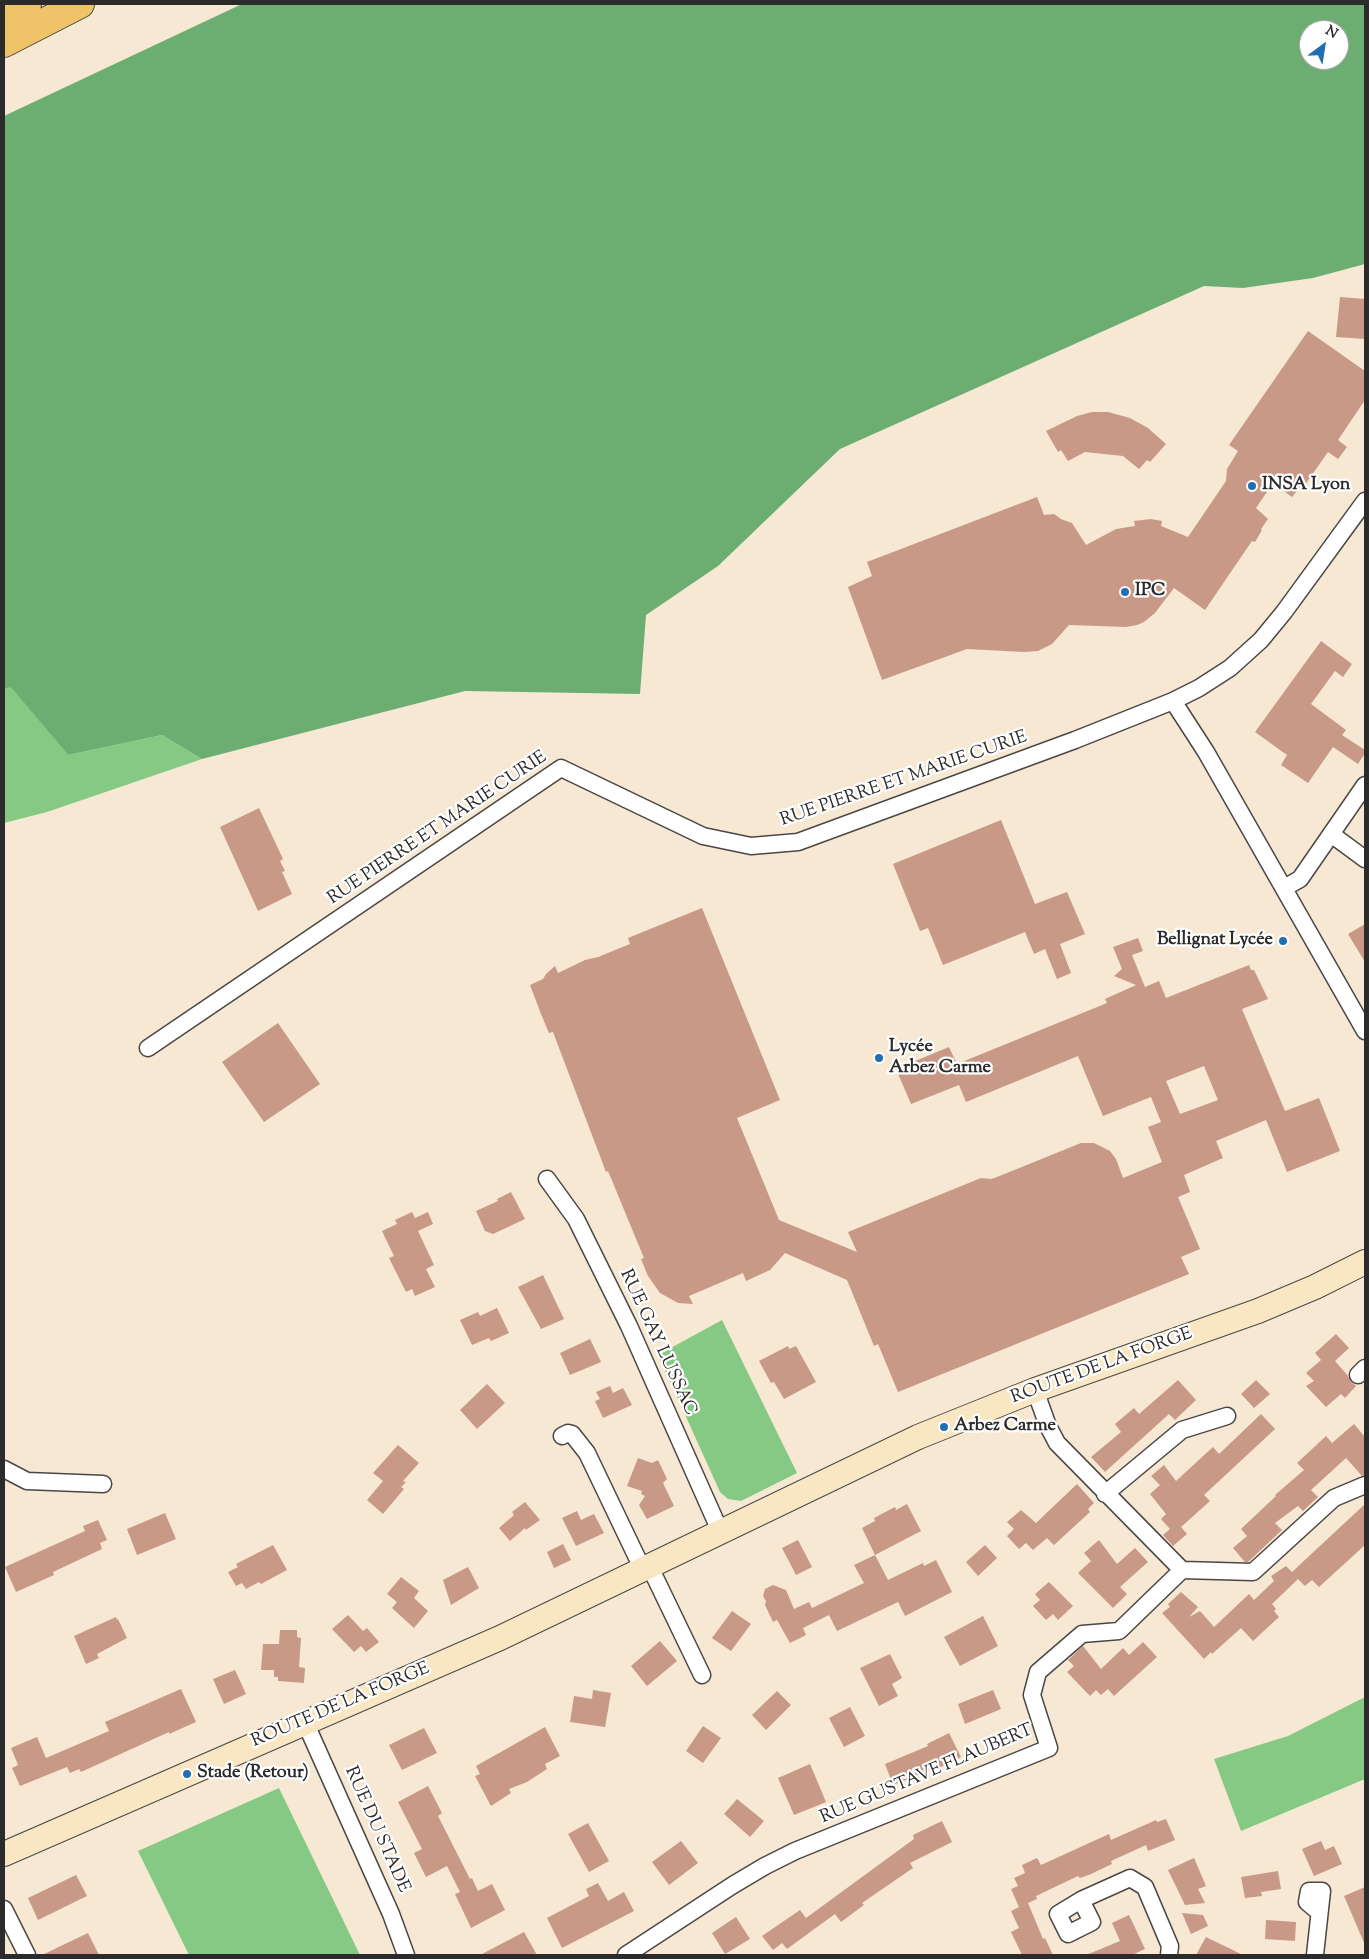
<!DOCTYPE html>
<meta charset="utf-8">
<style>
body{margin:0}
#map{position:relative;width:1369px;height:1959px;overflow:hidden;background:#f7e8d4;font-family:"Sorts Mill Goudy",serif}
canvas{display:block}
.frame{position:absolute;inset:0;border:5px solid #2b2b2b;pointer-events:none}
.north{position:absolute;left:1299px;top:20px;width:50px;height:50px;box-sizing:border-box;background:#fff;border:1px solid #aaa;border-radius:50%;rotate:31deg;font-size:14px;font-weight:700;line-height:20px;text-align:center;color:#2b2b2b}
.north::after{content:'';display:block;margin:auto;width:18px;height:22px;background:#1f6fb2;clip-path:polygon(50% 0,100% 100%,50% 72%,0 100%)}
</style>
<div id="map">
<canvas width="1369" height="1959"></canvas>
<div class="frame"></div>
<div class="north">N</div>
</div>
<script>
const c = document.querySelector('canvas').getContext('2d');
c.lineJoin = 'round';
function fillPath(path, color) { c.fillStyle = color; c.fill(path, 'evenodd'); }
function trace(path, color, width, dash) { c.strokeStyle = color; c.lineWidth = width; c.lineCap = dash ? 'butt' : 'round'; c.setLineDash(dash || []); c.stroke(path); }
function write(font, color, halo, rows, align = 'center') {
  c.font = font + ' "Sorts Mill Goudy",serif'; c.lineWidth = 4.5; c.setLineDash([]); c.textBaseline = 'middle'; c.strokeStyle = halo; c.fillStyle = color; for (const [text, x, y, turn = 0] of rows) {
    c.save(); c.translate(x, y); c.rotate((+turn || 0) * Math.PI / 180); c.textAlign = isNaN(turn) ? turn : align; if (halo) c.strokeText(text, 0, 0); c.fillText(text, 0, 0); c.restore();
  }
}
fillPath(new Path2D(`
 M11,686L68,755L162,735L202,759L47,812L4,823V689Z
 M722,1320L797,1473L741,1501L728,1499L720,1492L658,1355Z
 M1365,1697V1779L1241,1831L1214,1759L1288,1736Z
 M279,1788L360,1955H189L138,1851Z`), '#85c984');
fillPath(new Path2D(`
 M242,4H1365V264L1313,278L1243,288L1204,286L840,449L718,566L646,615L640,694L465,691L202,759L162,735L68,755L11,687L4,689V116ZM1309,30H1339V60H1309Z`), '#6cad72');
fillPath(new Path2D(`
 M1340,297L1365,299V339L1336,337Z
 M1308,331L1365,371V400L1338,440L1347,447L1338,459L1328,452L1302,489L1301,486L1292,497L1273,483L1256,508L1268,519L1261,529L1262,530L1255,542L1252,541L1205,610L1174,588L1155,613L1144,622L1137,625L1126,627L1069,625L1052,644L1038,651L1024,652L967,649L882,680L848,587L872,576L867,562L1037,497L1044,515L1054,514L1061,519L1072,523L1086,545L1116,529L1135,526L1134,521L1151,519L1162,521L1161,526L1188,537L1226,481L1227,469L1238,451L1229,445Z
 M1092,412H1108L1130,418L1148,428L1166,444L1150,462L1147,460L1139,469L1123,456L1085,452L1068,461L1061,450L1058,452L1046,431L1077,416Z
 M1321,641L1352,664L1343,677L1335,671L1311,704L1346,730L1342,735L1365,750V753L1358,764L1333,747L1308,783L1281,765L1287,755L1255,732Z
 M259,808L283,859L280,861L285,871L282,872L292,894L258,911L220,827Z
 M1001,820L1035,904L1067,892L1085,934L1060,944L1071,973L1057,979L1045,949L1034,954L1025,932L943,965L928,928L920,931L893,864Z
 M702,908L780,1100L737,1118L779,1220L857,1252L848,1232L981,1178L991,1179L997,1177L1081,1143H1094L1110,1151L1116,1159L1123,1178L1162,1162L1148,1127L1161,1122L1151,1097L1103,1116L1078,1056L966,1102L959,1085L911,1104L896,1069L949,1047L957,1064L1107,1003L1105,999L1136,985L1114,976L1122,969L1113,947L1138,938L1143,951L1132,955L1145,987L1159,981L1166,998L1249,965L1251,970H1254L1268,999L1242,1009L1285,1111L1319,1098L1340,1151L1287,1172L1266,1120L1216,1141L1223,1158L1184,1175L1190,1192L1178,1197L1200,1249L1181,1257L1189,1274L898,1392L878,1344L874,1346L847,1280L785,1253L770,1270L746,1281L743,1273L689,1296L693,1304L678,1303L660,1293L648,1276L641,1259L644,1258L608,1171L606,1172L553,1032L549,1033L541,1014L530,985L543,979L546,974L555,966L558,973L585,960L598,957L630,944L628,938ZM1204,1066L1218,1100L1180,1114L1166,1081Z
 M1365,924V962L1348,934Z
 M278,1023L320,1084L264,1122L222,1062Z
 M511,1192L525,1219L493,1234L485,1231L476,1211L498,1201L497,1199Z
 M412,1212L415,1218L428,1212L433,1224L418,1231L434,1265L426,1269L435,1287L415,1296L412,1289L406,1292L389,1258L394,1256L382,1231L397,1224L395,1220Z
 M543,1275L564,1319L541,1329L518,1287Z
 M497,1308L509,1333L491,1341L489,1338L472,1345L460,1320L478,1312L480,1316Z
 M1336,1334L1349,1348L1335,1361L1348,1376L1351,1382L1356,1386L1345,1398L1341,1394L1326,1407L1306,1386L1314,1381L1306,1373L1321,1360L1315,1353Z
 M590,1339L601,1362L570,1375L560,1353Z
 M788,1346L789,1349L796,1346L816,1382L784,1399L774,1382L771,1383L759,1361Z
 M1178,1380L1196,1400L1175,1420L1169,1414L1105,1472L1091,1457L1121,1432L1115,1424L1134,1408L1139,1414Z
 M1256,1380L1270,1394L1254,1408L1241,1394Z
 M487,1384L505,1403L477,1429L460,1410Z
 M610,1386L613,1393L623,1388L632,1405L603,1418L595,1401L600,1399L596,1392Z
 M1261,1414L1275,1429L1204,1495L1210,1501L1181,1527L1187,1534L1173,1546L1163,1535L1170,1529L1161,1519L1166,1514L1150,1494L1160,1485L1151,1476L1164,1465L1176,1481L1213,1447L1219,1454Z
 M1354,1424L1365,1437V1475L1362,1476L1346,1458L1311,1490L1318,1497L1303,1511L1298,1506L1275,1523L1282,1530L1248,1562H1245L1233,1548L1247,1536L1241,1529L1276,1496L1275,1495L1304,1470L1297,1463L1326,1436L1332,1443Z
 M398,1445L419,1463L403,1481L406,1482L401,1487L404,1489L383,1514L367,1500L383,1481L373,1473Z
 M638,1458L652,1463L658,1460L667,1479L663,1483L674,1506L647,1519L639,1505L645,1496L641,1494L642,1491L627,1486Z
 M1077,1484L1094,1503L1088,1509L1090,1512L1054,1545L1047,1538L1033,1550L1026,1543L1019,1549L1007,1536L1014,1529L1007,1522L1021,1510L1036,1523Z
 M525,1502L540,1520L526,1530L525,1528L510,1541L499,1528L514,1515L512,1512Z
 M907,1504L921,1531L875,1555L862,1528L875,1521L874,1518L895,1507L896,1510Z
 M1365,1504V1545L1319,1587L1312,1580L1305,1586L1298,1579L1272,1604L1276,1609L1274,1611L1279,1617L1253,1641L1241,1628L1212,1654L1211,1652L1204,1659L1162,1613L1170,1607L1168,1604L1181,1592L1198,1607L1189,1617L1200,1611L1214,1627L1249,1594L1254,1600L1274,1581L1271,1576L1286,1566L1292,1572Z
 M577,1511L581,1520L594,1514L604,1533L576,1546L562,1518Z
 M165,1513L176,1539L137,1555L127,1529Z
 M98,1520L107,1540L100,1543L102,1549L53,1572L54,1575L16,1592L5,1567L85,1531L83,1526Z
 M798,1540L812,1567L796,1575L782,1548Z
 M1099,1540L1117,1564L1135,1548L1148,1562L1120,1587L1127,1594L1113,1608L1078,1573L1091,1561L1084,1553Z
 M563,1544L571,1560L554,1568L547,1552Z
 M273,1545L287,1570L261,1584L259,1582L246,1589L242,1583L236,1586L228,1572L238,1567L236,1564Z
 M985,1545L997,1558L978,1576L966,1562Z
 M875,1555L888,1580L923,1563L924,1566L936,1560L952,1592L905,1616L898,1602L837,1631L829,1615L803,1628L806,1635L790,1643L777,1620L773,1622L765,1605L766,1601L763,1596L765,1589L773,1585L786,1590L794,1609L809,1602L812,1608L864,1583L854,1565Z
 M468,1567L479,1588L451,1605L443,1580Z
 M401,1577L419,1591L414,1598L428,1611L414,1628L392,1608L397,1602L387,1594Z
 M1049,1582L1073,1606L1058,1620L1053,1614L1046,1620L1033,1606L1040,1600L1035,1594Z
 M732,1611L751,1624L731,1651L712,1638Z
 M348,1615L363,1631L367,1628L379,1642L366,1652L361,1646L354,1652L332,1629Z
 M983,1616L998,1646L960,1666L944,1637Z
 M116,1617L117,1620L118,1619L127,1638L97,1654L99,1658L86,1664L74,1636Z
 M280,1630H297V1637L301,1638L299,1667L305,1668L304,1683L278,1681V1677H274V1670H261L263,1644H279Z
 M660,1641L677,1661L647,1686L631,1666Z
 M1143,1642L1157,1657L1114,1696L1108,1689L1101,1695L1096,1690L1090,1696L1067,1672L1074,1666L1068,1660L1083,1646L1101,1669L1123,1648L1129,1655Z
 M890,1654L902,1678L892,1684L898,1696L879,1706L860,1668Z
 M235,1670L246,1694L224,1704L213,1679Z
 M181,1689L196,1722L169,1734V1732L81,1772L79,1769L70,1773L67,1767L20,1786L12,1768L18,1765L11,1748L37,1737L46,1758L109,1731L105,1722Z
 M593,1690L611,1693L605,1727L570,1722L574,1696L592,1699Z
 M993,1690L1001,1709L965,1724L958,1704Z
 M777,1691L791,1705L766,1730L752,1715Z
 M850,1707L865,1736L844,1747L829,1718Z
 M703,1726L721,1738L703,1763L686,1751Z
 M545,1727L560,1756L545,1764L547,1769L527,1782L509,1789L511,1793L491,1806L475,1776L480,1774L476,1766Z
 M424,1728L437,1753L402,1770L389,1745Z
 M949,1733L961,1757L939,1768L938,1767L893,1785L885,1764L928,1746L927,1744Z
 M810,1764L826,1802L794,1815L778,1778Z
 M428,1786L442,1813L438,1816L470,1879L472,1878L478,1891L492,1884L505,1910L471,1928L455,1894L460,1892L447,1866L426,1877L414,1853L422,1849L398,1802Z
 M737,1799L764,1821L750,1837L724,1814Z
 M1166,1819L1175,1840L1148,1851L1146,1845L1111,1861L1112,1864L1091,1874L1080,1878L1078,1876L1036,1896L1037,1899L1028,1903L1043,1939L1045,1938L1053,1955H1022L1011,1932L1019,1928L1011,1911L1019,1907L1011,1889L1018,1886L1014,1878L1025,1873L1022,1865L1037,1858L1041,1865L1109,1834L1111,1840L1156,1820L1157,1822Z
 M942,1821L952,1842L910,1863L913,1868L862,1903L864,1905L841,1922L835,1914L787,1949L782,1943L773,1950L762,1936L800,1910L806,1918L914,1839L913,1835Z
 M588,1823L609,1861L589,1872L568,1834Z
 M681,1841L698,1863L669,1885L652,1862Z
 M1321,1841L1325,1850L1334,1846L1342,1864L1314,1876L1302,1849Z
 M1194,1858L1206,1886L1198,1889L1205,1903L1185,1905L1168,1870Z
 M1278,1871L1281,1889L1261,1892L1262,1896L1245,1898L1241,1877Z
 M76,1875L87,1896L38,1920L28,1898Z
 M598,1883L608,1901L624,1892L634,1911L562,1948L547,1918L589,1896L586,1889Z
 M1365,1887V1945L1344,1896Z
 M1182,1913L1203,1915L1208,1926L1191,1934Z
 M1129,1915L1145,1949L1132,1955H1086L1120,1941L1112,1923Z
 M736,1917L750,1939L725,1954L712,1933Z
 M1266,1920L1296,1922L1295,1941L1265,1939Z
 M524,1932L537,1955H480Z
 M88,1933L99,1955H42Z
 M1206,1937L1243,1955H1196Z`), '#c79986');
const street = new Path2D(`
 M1173,701L1199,688L1230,668L1261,640L1284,612L1365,501
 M1331,834L1365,859
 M1284,888L1300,879L1365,785
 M148,1048L561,768L703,836L751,846L798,842L1075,740L1173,701L1206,752L1365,1031
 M547,1179L576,1219L629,1326L720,1531
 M1358,1375L1365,1368
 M562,1436L568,1433L572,1434L587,1453L642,1568
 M4,1469L27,1481L103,1484
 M1105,1494L1182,1430L1227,1416
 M649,1565L702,1675
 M1182,1570L1253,1572L1334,1498L1365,1485
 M305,1722L391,1914L406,1955
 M1081,1900L1092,1922L1068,1934L1058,1914L1081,1900L1130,1878L1145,1887L1170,1946L1169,1955
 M4,1909L27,1955
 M626,1955L733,1885L765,1866L795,1851L1049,1748L1032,1695L1038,1672L1082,1634L1119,1631L1182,1570L1057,1443L1048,1426L1035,1390
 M1315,1955L1322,1891H1309L1307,1902L1319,1912`);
const secondary = new Path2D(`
 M4,1854L500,1638L918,1437L1035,1390L1258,1311L1315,1287L1365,1262`);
const highway = new Path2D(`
 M4,16L27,4
 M4,43L80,4`);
trace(street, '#4a4744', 19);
trace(secondary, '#4a4744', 26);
trace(highway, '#4a4744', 30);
trace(street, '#fff', 16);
trace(secondary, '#f9e7c3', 24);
trace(highway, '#efc469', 28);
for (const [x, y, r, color] of [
 [1252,486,5,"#1f6fb2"],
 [1125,592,5,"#1f6fb2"],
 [1283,941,5,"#1f6fb2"],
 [879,1058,5,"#1f6fb2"],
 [944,1427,5,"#1f6fb2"],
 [187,1774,5,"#1f6fb2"]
]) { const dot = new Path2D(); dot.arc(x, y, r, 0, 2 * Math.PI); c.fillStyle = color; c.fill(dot); trace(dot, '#fff', 2); }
write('bold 18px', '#2b2b2b', '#fff', [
 ["INSA Lyon",1262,486],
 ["IPC",1135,592],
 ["Bellignat Lycée",1273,941,"right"],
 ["Lycée",889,1048],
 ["Arbez Carme",889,1069],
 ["Arbez Carme",954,1427],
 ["Stade (Retour)",197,1774]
], 'left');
write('18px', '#2b2b2b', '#fff', [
 ["RUE PIERRE ET MARIE CURIE",904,780,-19],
 ["RUE PIERRE ET MARIE CURIE",438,829,-34],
 ["RUE GAY LUSSAC",657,1343,65],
 ["ROUTE DE LA FORGE",1102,1367,-20],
 ["ROUTE DE LA FORGE",341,1706,-23],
 ["RUE GUSTAVE FLAUBERT",927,1775,-23],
 ["RUE DU STADE",376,1830,66]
]);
</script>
